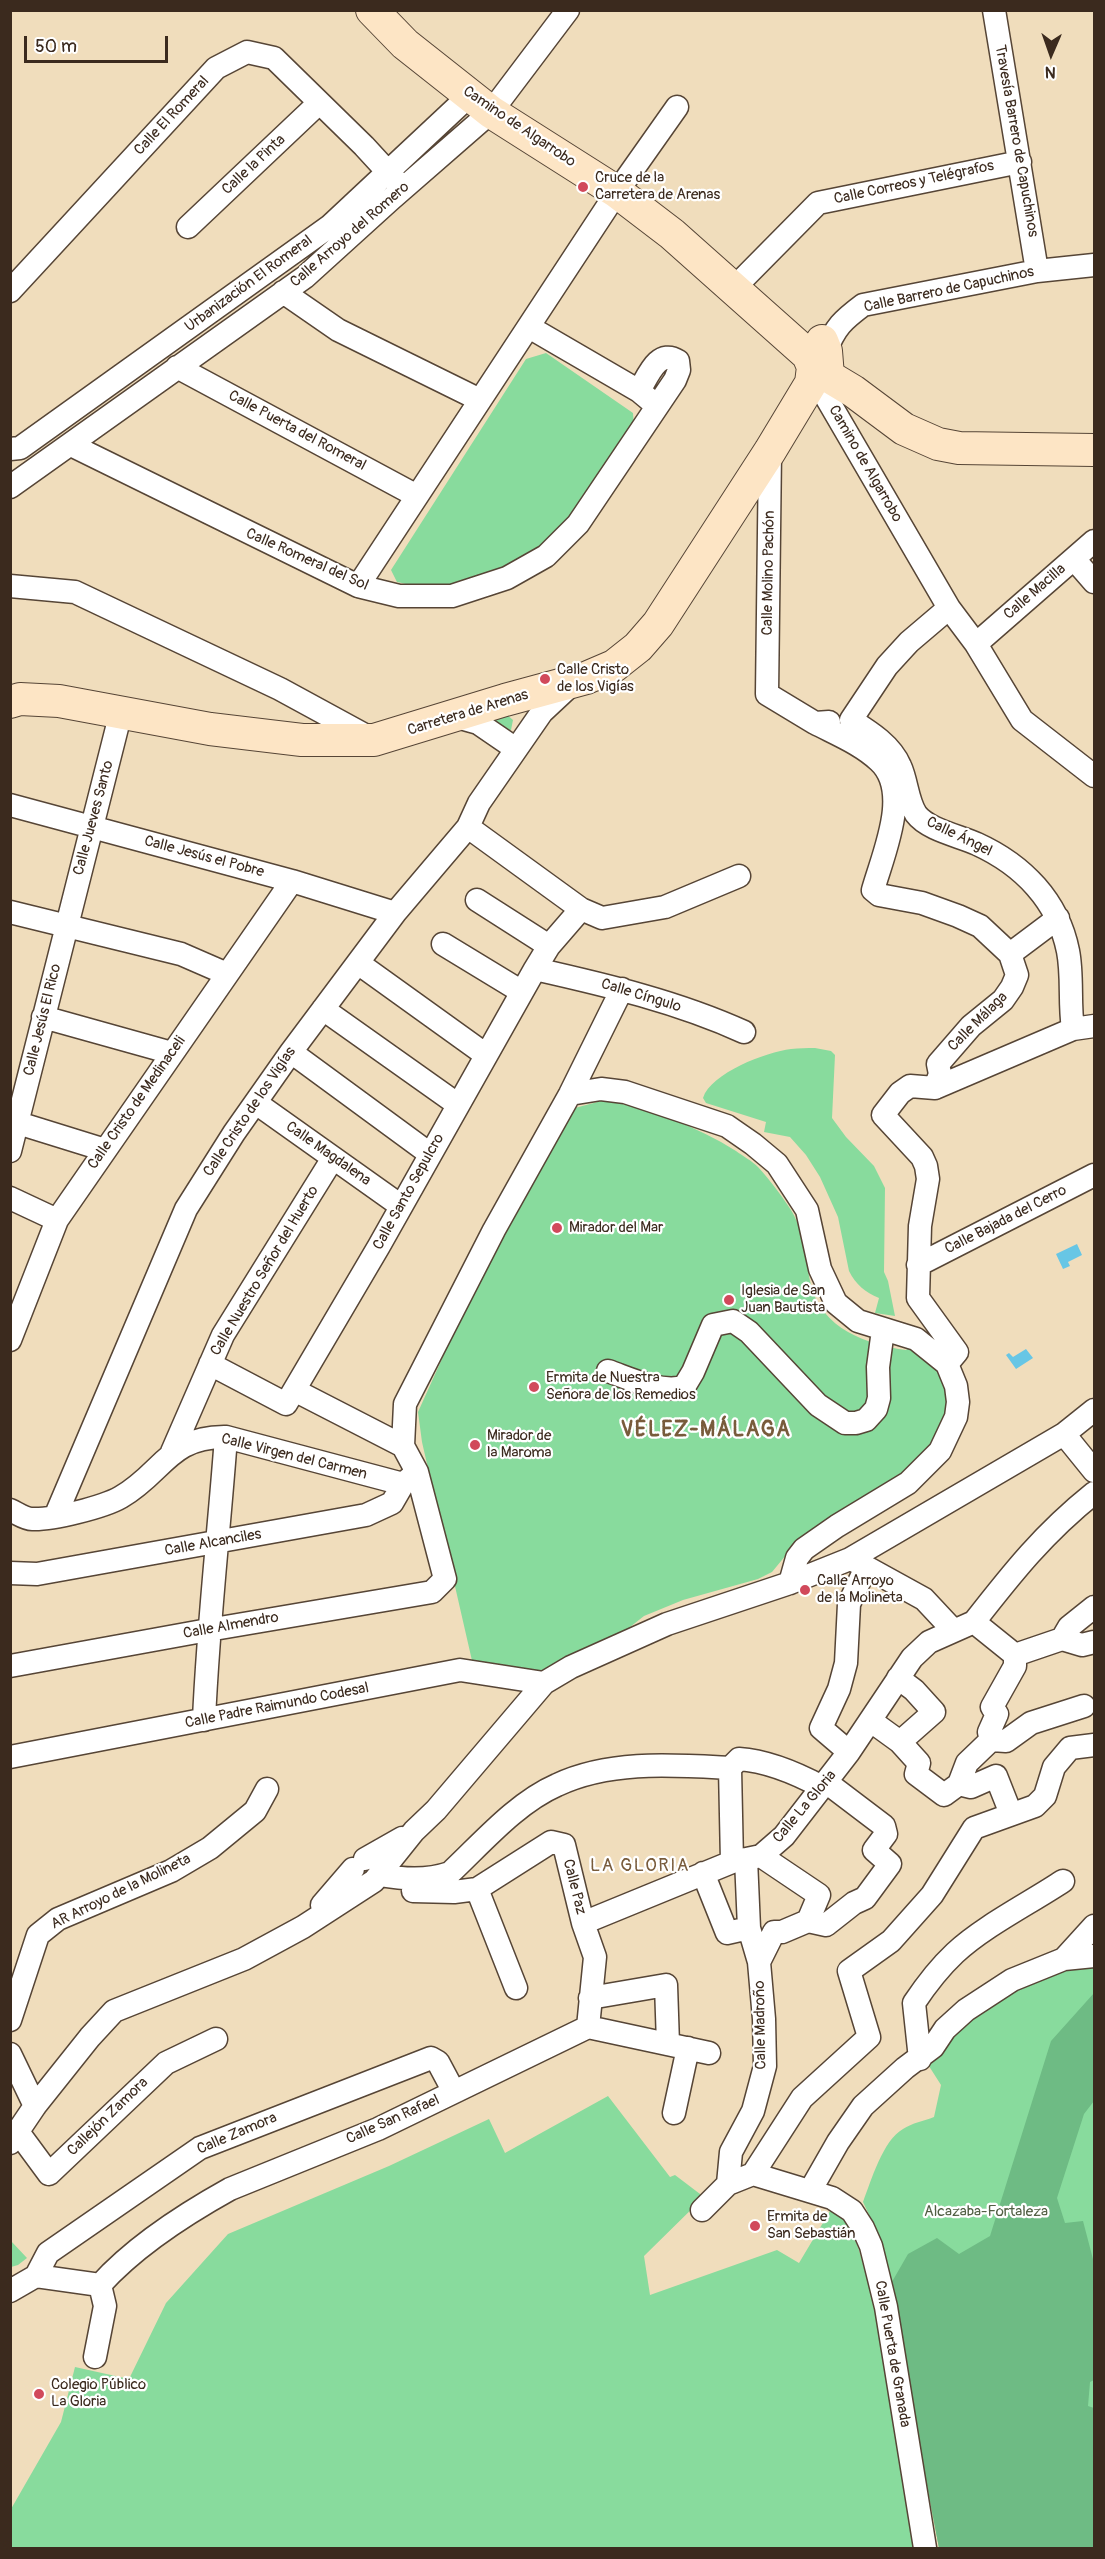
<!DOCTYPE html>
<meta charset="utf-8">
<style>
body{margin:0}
#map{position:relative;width:1105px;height:2559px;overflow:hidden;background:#f0ddbc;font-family:Pangolin,sans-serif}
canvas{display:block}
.frame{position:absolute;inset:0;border:12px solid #3b2a1e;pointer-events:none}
.north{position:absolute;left:1021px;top:24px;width:60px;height:60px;-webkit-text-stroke:4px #fff;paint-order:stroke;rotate:182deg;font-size:16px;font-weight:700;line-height:24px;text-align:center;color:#3b2a1e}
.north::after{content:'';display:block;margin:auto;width:21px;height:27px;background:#3b2a1e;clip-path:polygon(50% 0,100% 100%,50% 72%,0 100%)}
.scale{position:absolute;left:24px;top:36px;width:144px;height:27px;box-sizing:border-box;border:3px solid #3b2a1e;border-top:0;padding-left:8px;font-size:18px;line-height:21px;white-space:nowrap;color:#3b2a1e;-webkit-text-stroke:4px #fff;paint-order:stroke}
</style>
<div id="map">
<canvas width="1105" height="2559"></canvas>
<div class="frame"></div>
<div class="north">N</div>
<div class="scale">50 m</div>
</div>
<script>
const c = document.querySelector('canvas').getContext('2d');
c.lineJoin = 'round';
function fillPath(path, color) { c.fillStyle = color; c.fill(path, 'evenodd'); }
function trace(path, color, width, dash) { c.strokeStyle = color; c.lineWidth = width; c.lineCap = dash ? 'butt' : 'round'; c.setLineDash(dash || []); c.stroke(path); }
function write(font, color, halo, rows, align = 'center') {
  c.font = font + ' Pangolin,sans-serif'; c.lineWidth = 4.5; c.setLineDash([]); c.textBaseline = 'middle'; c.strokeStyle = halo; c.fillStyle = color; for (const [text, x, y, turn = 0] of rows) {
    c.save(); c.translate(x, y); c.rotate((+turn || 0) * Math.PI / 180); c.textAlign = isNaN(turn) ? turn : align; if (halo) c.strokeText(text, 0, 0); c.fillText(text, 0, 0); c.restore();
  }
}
fillPath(new Path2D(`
 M546,353L633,413L634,427C615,454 599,484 578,511C544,555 485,586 428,587C418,587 407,584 397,582L391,570L526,359Z
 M506,714L513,720L511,730H505L486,715Z
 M815,1048L831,1051L835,1055L832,1118L846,1137L874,1166L885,1188L884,1272L888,1281L895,1316L875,1313L879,1298C865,1292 856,1285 849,1271L838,1217L820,1177L806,1155L790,1137L764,1132L766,1122L706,1103L703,1098C711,1073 766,1052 791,1049C799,1048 807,1048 815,1048Z
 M605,1100C651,1110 697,1126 736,1151C743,1156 752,1161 758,1167C770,1180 782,1196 791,1210C805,1233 805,1260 811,1285C821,1328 867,1345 906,1350L910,1347L935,1365L945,1384L948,1412L937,1437L913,1466L791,1549L772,1572L758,1579L683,1600L644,1616L611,1642L536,1674L473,1665L422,1442L418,1412L441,1361L483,1268L571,1109Z
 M1094,1963V2548H939L880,2238L863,2202C871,2181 883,2140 903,2129C912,2123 924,2121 934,2117L941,2085L927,2063L973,2013L1050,1972Z
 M608,2096L670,2177L675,2175L704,2197L644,2256L650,2295L777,2250L799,2263L830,2211L848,2221L859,2250L885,2343L916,2548H11V2509L61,2422L75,2367L129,2379L166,2303L228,2234L389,2166L489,2119L505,2153Z
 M11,2241L27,2258L18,2265L11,2267Z`), '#88db9d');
fillPath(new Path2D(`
 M1094,1993V2101L1084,2114L1057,2198L1065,2223L1083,2221L1094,2263V2380L1090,2382L1088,2406L1094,2408V2548H939L889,2287L908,2254L937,2238L959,2254L990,2236L1051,2041Z`), '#6ebb84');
fillPath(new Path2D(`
 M1077,1244L1082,1255L1068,1262L1070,1266L1063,1269L1056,1254Z
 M1026,1349L1033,1358L1016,1369L1006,1355L1009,1353L1013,1357Z`), '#67c6e5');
const street = new Path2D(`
 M994,10L1037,271
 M188,227L319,103
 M734,288L818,203L1020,162
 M10,291L216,68L247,52L274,58L364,146L398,183
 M283,292L338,330L480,400
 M529,327L639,391L651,401
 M826,351C835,327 843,320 863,305L1037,271L1094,265
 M177,367L417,496
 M817,380L828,376L826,397L949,608L976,644L1022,720L1094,776
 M71,445L358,586L399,596H452L507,578L546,556L578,524L675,380L679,370L678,361C658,348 648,376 639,391
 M10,449L20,448L330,226L470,95
 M770,451L767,694L815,723L829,722
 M10,487L305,277L390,200L491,112L568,10
 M1074,559L1094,582
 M10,586L75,592L280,689L370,738
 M358,586L617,192L677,107
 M976,644L1094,541
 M453,716L478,723L516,749
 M851,720C870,732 891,745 900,766C907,781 907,800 916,814C928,830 960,836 977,844C1023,865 1058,901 1068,951C1073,976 1069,1003 1073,1029
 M851,720L887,666L909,642L949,608
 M815,723C836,734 861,744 879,761C912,791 883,854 873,890L879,895L922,903L958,916L980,926L1010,954L1017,975L1012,987L1003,1000L971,1026L938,1064L940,1074L935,1088
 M10,805L292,881L395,913
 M468,827L581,909L602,918L665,907L739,876
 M477,900L549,946
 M10,912L181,954L227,974
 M443,944L522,992
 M1010,954L1058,918
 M358,963L486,1055
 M535,969C606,985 678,1002 744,1032
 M323,1009L457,1104
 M43,1017L172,1053
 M291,1052L430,1154
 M570,1094L601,1089L625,1092L727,1126L753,1144L777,1164L807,1210L820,1269L836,1303L858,1321L916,1339L947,1364L956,1386L958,1402L956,1417L940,1451L908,1483L837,1526L804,1549L797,1558L790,1583
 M256,1103L401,1206
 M18,1123L105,1150
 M10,1151L121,712
 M10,1198L57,1220
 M918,1265L1094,1175
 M10,1340L57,1220L292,881
 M210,1364L286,1404L379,1246L535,969L549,946L581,909
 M947,1364L957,1352L918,1298L920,1226L928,1179L926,1166L922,1157L883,1115L900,1093L910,1086L935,1088L1073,1029L1094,1026
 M608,1371C631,1379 659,1393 684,1387L693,1372L713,1325L733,1321L749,1332L818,1405L845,1423H856L866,1420L876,1409L879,1398L878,1367L883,1330
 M296,1391L403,1446
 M1064,1434L1094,1471
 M172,1452L223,1335L333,1158
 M10,1510C17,1513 25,1519 32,1519C52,1520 104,1507 121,1497C163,1473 169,1436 226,1437L403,1484L417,1472
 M55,1517L186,1209L234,1133L291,1052L395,913L468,827L479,803L542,712L572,684
 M855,1561L924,1599L953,1630
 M10,1573L37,1574L366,1515L392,1503L403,1484
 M974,1622C1013,1572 1044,1533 1094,1493
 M974,1622L1015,1655V1666L992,1707L997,1714L989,1732L991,1740
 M1062,1639L1069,1627L1094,1607
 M1062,1639L1082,1645L1094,1642
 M1015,1655L1062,1639
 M10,1666L208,1630L432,1592L445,1579L417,1472L403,1446L405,1404L494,1230L570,1094L622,989
 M898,1678L914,1690L934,1712L900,1742
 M204,1720C208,1625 219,1532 226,1437
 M871,1721L900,1742L919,1763L916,1774L944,1795L959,1784
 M991,1740L1006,1741L1031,1723L1084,1706
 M849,1752L821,1728L839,1689L846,1663L849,1604L866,1567
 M10,1757L460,1670L544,1683
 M730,1768L732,1862
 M959,1784L971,1787L996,1776L1011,1814
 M959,1784L967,1763L991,1740
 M365,1859L402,1838
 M703,1873L727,1933L749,1928
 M379,1875C403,1879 426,1881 450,1873C482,1843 516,1803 557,1785C610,1760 673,1765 730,1768L739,1759C768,1761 796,1773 822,1787
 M477,1889L516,1988
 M413,1891L454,1892L477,1889L551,1842L564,1845L583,1923L595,1957L588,2027
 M322,1905L353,1869
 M808,1921L826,1925L854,1903L865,1898L890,1864L874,1850L886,1834L884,1826L826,1782
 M583,1923L732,1862L761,1856L784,1836L849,1752L912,1658L929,1642L974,1622
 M1064,1959L1094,1926
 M759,1962L774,1932H782L808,1921L819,1895L761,1856
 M590,1998L666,1985L668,2044
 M10,2020L38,1935L58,1919L171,1871L210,1848L255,1811L267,1789
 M10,2054L35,2106
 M920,2059L914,2003C926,1985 939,1968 955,1953C984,1926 1030,1903 1063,1881
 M674,2113L688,2048
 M18,2132L49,2174L166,2063L216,2039
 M10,2143L35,2106L90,2037L114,2011L244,1959L303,1927L374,1881L414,1831L436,1810L544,1683L571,1667L667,1624L790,1583L850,1559L1064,1434L1094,1410
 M753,2174L802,2098L869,2037L849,1971L891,1941L932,1895L974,1828L1035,1806L1045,1796L1054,1767L1070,1748L1094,1745
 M728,2184L731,2152L753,2111L765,2066L764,2019L759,1962L749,1928L746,1859
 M810,2191L838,2142L863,2106L905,2068L933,2047L945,2029L966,2010L1012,1980L1064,1959L1094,1956
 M702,2210L728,2184L753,2174L832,2198L852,2211L863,2228L871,2246L886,2307L925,2548
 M36,2276L48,2253L200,2148L431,2058L438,2062L454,2092
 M100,2285C134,2247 185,2214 230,2189L378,2129L588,2027L709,2053
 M10,2291L36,2276L100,2285
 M95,2357L105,2306L100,2285`);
const secondary = new Path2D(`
 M822,341L826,351L828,376L853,391L904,429L938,444L959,448L1094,450
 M10,702L20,699L59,701L210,729L302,740H374L505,700L586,678L614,666L638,647L658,624L770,451L811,383L813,367L808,355L672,234L617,192L491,112L405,44L372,10`);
trace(street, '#564536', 25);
trace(secondary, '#564536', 34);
trace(street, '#fff', 22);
trace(secondary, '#fde5c5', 32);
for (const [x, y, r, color] of [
 [583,187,6,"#d1495b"],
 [545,679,6,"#d1495b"],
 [557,1228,6,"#d1495b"],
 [729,1300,6,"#d1495b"],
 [534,1387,6,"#d1495b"],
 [475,1445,6,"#d1495b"],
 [805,1590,6,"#d1495b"],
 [755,2226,6,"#d1495b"],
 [39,2394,6,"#d1495b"]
]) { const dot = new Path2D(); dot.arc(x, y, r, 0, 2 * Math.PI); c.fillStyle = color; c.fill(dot); trace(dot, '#fff', 2); }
write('15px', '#3b2a1e', '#fff', [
 ["Calle El Romeral",172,116,-47],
 ["Camino de Algarrobo",519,127,34],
 ["Travesía Barrero de Capuchinos",1016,141,80],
 ["Calle la Pinta",254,165,-43],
 ["Calle Correos y Telégrafos",914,183,-12],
 ["Calle Arroyo del Romero",350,235,-41],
 ["Urbanización El Romeral",249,284,-36],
 ["Calle Barrero de Capuchinos",949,290,-12],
 ["Calle Puerta del Romeral",297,431,28],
 ["Camino de Algarrobo",865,464,60],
 ["Calle Romeral del Sol",307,560,24],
 ["Calle Molino Pachón",769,573,-89],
 ["Calle Macilla",1035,592,-41],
 ["Carretera de Arenas",468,713,-17],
 ["Calle Jueves Santo",94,818,-75],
 ["Calle Ángel",959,837,26],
 ["Calle Jesús el Pobre",204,857,15],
 ["Calle Cíngulo",641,996,17],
 ["Calle Jesús El Rico",43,1020,-76],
 ["Calle Málaga",978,1022,-45],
 ["Calle Cristo de Medinaceli",137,1103,-55],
 ["Calle Cristo de los Vigías",250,1112,-56],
 ["Calle Magdalena",328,1154,35],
 ["Calle Santo Sepulcro",409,1192,-61],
 ["Calle Bajada del Cerro",1006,1220,-27],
 ["Calle Nuestro Señor del Huerto",265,1271,-59],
 ["Calle Virgen del Carmen",294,1457,14],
 ["Calle Alcanciles",213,1543,-10],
 ["Calle Almendro",231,1626,-10],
 ["Calle Padre Raimundo Codesal",277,1706,-11],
 ["Calle La Gloria",805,1807,-50],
 ["Calle Paz",574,1887,76],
 ["AR Arroyo de la Molineta",121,1892,-26],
 ["Calle Madroño",761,2025,-91],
 ["Callejón Zamora",108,2117,-44],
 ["Calle San Rafael",393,2120,-24],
 ["Calle Zamora",237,2134,-23],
 ["Calle Puerta de Granada",892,2354,80]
]);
write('15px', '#3b2a1e', '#fff', [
 ["Cruce de la",595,178],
 ["Carretera de Arenas",595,195],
 ["Calle Cristo",557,670],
 ["de los Vigías",557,687],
 ["Mirador del Mar",569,1228],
 ["Iglesia de San",741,1291],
 ["Juan Bautista",741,1308],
 ["Ermita de Nuestra",546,1378],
 ["Señora de los Remedios",546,1395],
 ["Mirador de",487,1436],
 ["la Maroma",487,1453],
 ["Calle Arroyo",817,1581],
 ["de la Molineta",817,1598],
 ["Ermita de",767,2217],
 ["San Sebastián",767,2234],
 ["Colegio Público",51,2385],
 ["La Gloria",51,2402]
], 'left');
write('15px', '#525f44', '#fff', [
 ["Alcazaba-Fortaleza",986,2212]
]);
c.letterSpacing = '1.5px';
write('18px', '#785b3b', '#fff', [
 ["LA GLORIA",640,1866]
]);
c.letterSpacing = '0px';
c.letterSpacing = '1.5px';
write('bold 21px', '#785b3b', '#fff', [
 ["VÉLEZ-MÁLAGA",706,1431]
]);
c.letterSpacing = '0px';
</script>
